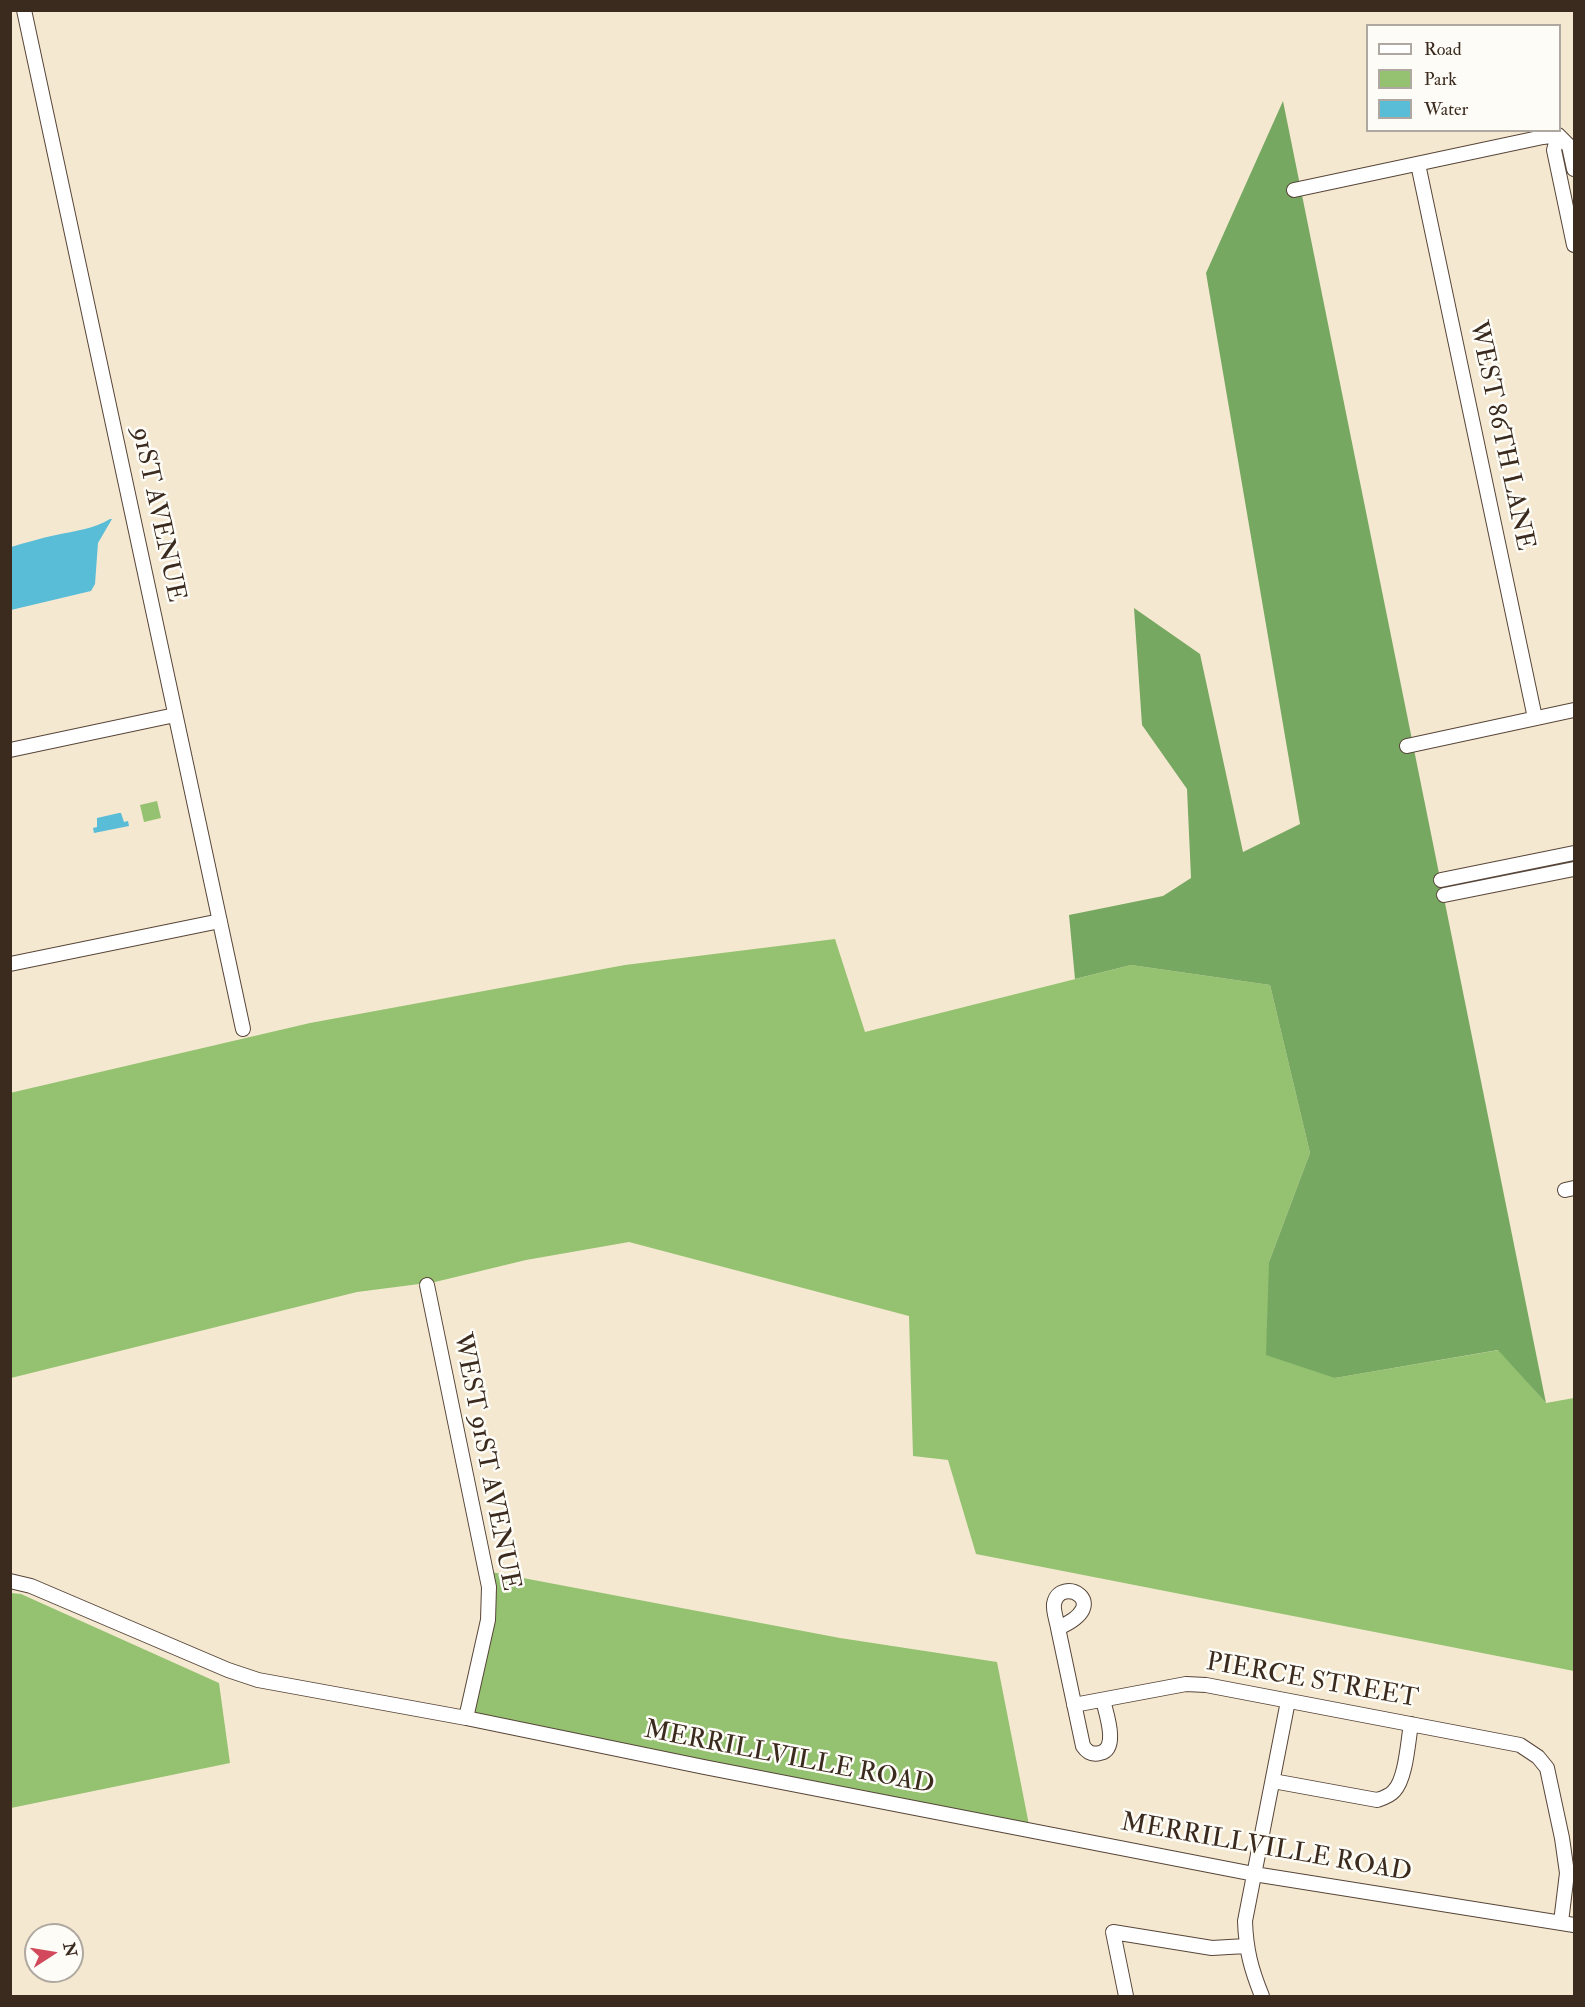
<!DOCTYPE html>
<style>
body{margin:0}
#map{position:relative;width:1585px;height:2007px;overflow:hidden;background:#f5e8d1;font-family:"IM FELL Double Pica",serif}
canvas{display:block}
.frame{position:absolute;inset:0;border:12px solid #3b2a1e;pointer-events:none}
.legend{position:absolute;left:1366px;top:24px;width:195px;height:108px;box-sizing:border-box;background:#fdfcf7;border:2px solid #afa8a0;margin:0;padding:8px 10px;list-style:none;font-size:18px;color:#3b2a1e}
.legend li{display:flex;align-items:center;gap:12px;height:30px}
.legend b{width:30px;border:2px solid #afa8a0}
.north{position:absolute;left:24px;top:1923px;width:60px;height:60px;box-sizing:border-box;background:#fdfcf7;border:2px solid #afa8a0;border-radius:50%;rotate:78deg;font-size:16px;font-weight:700;line-height:24px;text-align:center;color:#3b2a1e}
.north::after{content:'';display:block;margin:auto;width:21px;height:27px;background:#d1495b;clip-path:polygon(50% 0,100% 100%,50% 72%,0 100%)}
</style>
<div id="map">
<canvas width="1585" height="2007"></canvas>
<div class="frame"></div>
<ul class="legend">
<li><b style="height:8px;background:#fff"></b>Road</li>
<li><b style="height:16px;background:#94c270"></b>Park</li>
<li><b style="height:16px;background:#59bdd7"></b>Water</li>
</ul>
<div class="north">N</div>
</div>
<script>
const c = document.querySelector('canvas').getContext('2d');
c.lineJoin = 'round';
function fillPath(path, color) { c.fillStyle = color; c.fill(path, 'evenodd'); }
function trace(path, color, width, dash) { c.strokeStyle = color; c.lineWidth = width; c.lineCap = dash ? 'butt' : 'round'; c.setLineDash(dash || []); c.stroke(path); }
function write(font, color, halo, rows, align = 'center') {
  c.font = font + ' "IM FELL Double Pica",serif'; c.lineWidth = 5; c.setLineDash([]); c.textBaseline = 'middle'; c.strokeStyle = halo; c.fillStyle = color; for (const [text, x, y, turn = 0] of rows) {
    c.save(); c.translate(x, y); c.rotate((+turn || 0) * Math.PI / 180); c.textAlign = isNaN(turn) ? turn : align; if (halo) c.strokeText(text, 0, 0); c.fillText(text, 0, 0); c.restore();
  }
}
fillPath(new Path2D(`
 M157,801L161,818L144,822L140,805Z
 M835,939L865,1032L1131,965L1270,985L1310,1153L1269,1262L1335,1378L1499,1350L1546,1403L1574,1398V1671L976,1554L948,1460L913,1456L909,1316L629,1242L526,1260L435,1282L357,1292L11,1378L10,1093L310,1023L625,965Z
 M486,1571L840,1638L997,1662L1030,1830L466,1718L488,1620Z
 M11,1593L21,1594L219,1683L230,1763L11,1808Z`), '#94c270');
fillPath(new Path2D(`
 M1283,101L1546,1403L1498,1350L1335,1378L1266,1355L1269,1262L1310,1153L1270,985L1131,965L1075,979L1069,915L1163,896L1191,878L1187,789L1142,725L1134,608L1200,654L1243,852L1300,824L1206,273Z`), '#77a862');
fillPath(new Path2D(`
 M110,519H112L98,543L95,584L91,591L11,610V547C25,543 41,538 56,535C75,531 93,529 110,519Z
 M119,813H121L124,822L128,821L129,826L94,833L93,828L97,827V818Z`), '#59bdd7');
const minor = new Path2D(`
 M24,10L243,1029
 M1558,135L1554,150L1574,245
 M1558,135L1569,146L1574,169
 M1418,164L1535,718
 M1294,190L1543,137L1558,135
 M1407,746L1574,710
 M10,750L175,715
 M1441,880L1574,853
 M1444,895L1574,869
 M10,964L220,921
 M1565,1190L1574,1188
 M427,1285L489,1587L488,1620L466,1718
 M10,1581L31,1586L228,1670L258,1680L466,1718L704,1767L1254,1874L1574,1925
 M1058,1628C1057,1621 1053,1611 1054,1604C1059,1574 1116,1603 1058,1628L1083,1746C1087,1752 1092,1755 1100,1753C1119,1749 1106,1713 1103,1700
 M1074,1705L1186,1684L1206,1685L1520,1745L1538,1757L1547,1768L1562,1838L1567,1873L1561,1922
 M1273,1781L1377,1800C1383,1798 1390,1796 1394,1791C1406,1779 1408,1741 1411,1724
 M1126,1996L1113,1932L1212,1948L1246,1946
 M1262,1996C1251,1969 1246,1950 1245,1921L1288,1701`);
trace(minor, '#574639', 16);
trace(minor, '#fff', 14);
write('26px', '#3b2a1e', '#fdfcf7', [
 ["WEST 86TH LANE",1500,436,78],
 ["91ST AVENUE",157,515,78],
 ["WEST 91ST AVENUE",485,1462,79],
 ["PIERCE STREET",1312,1682,10],
 ["MERRILLVILLE ROAD",789,1759,11],
 ["MERRILLVILLE ROAD",1266,1849,10]
]);
</script>
